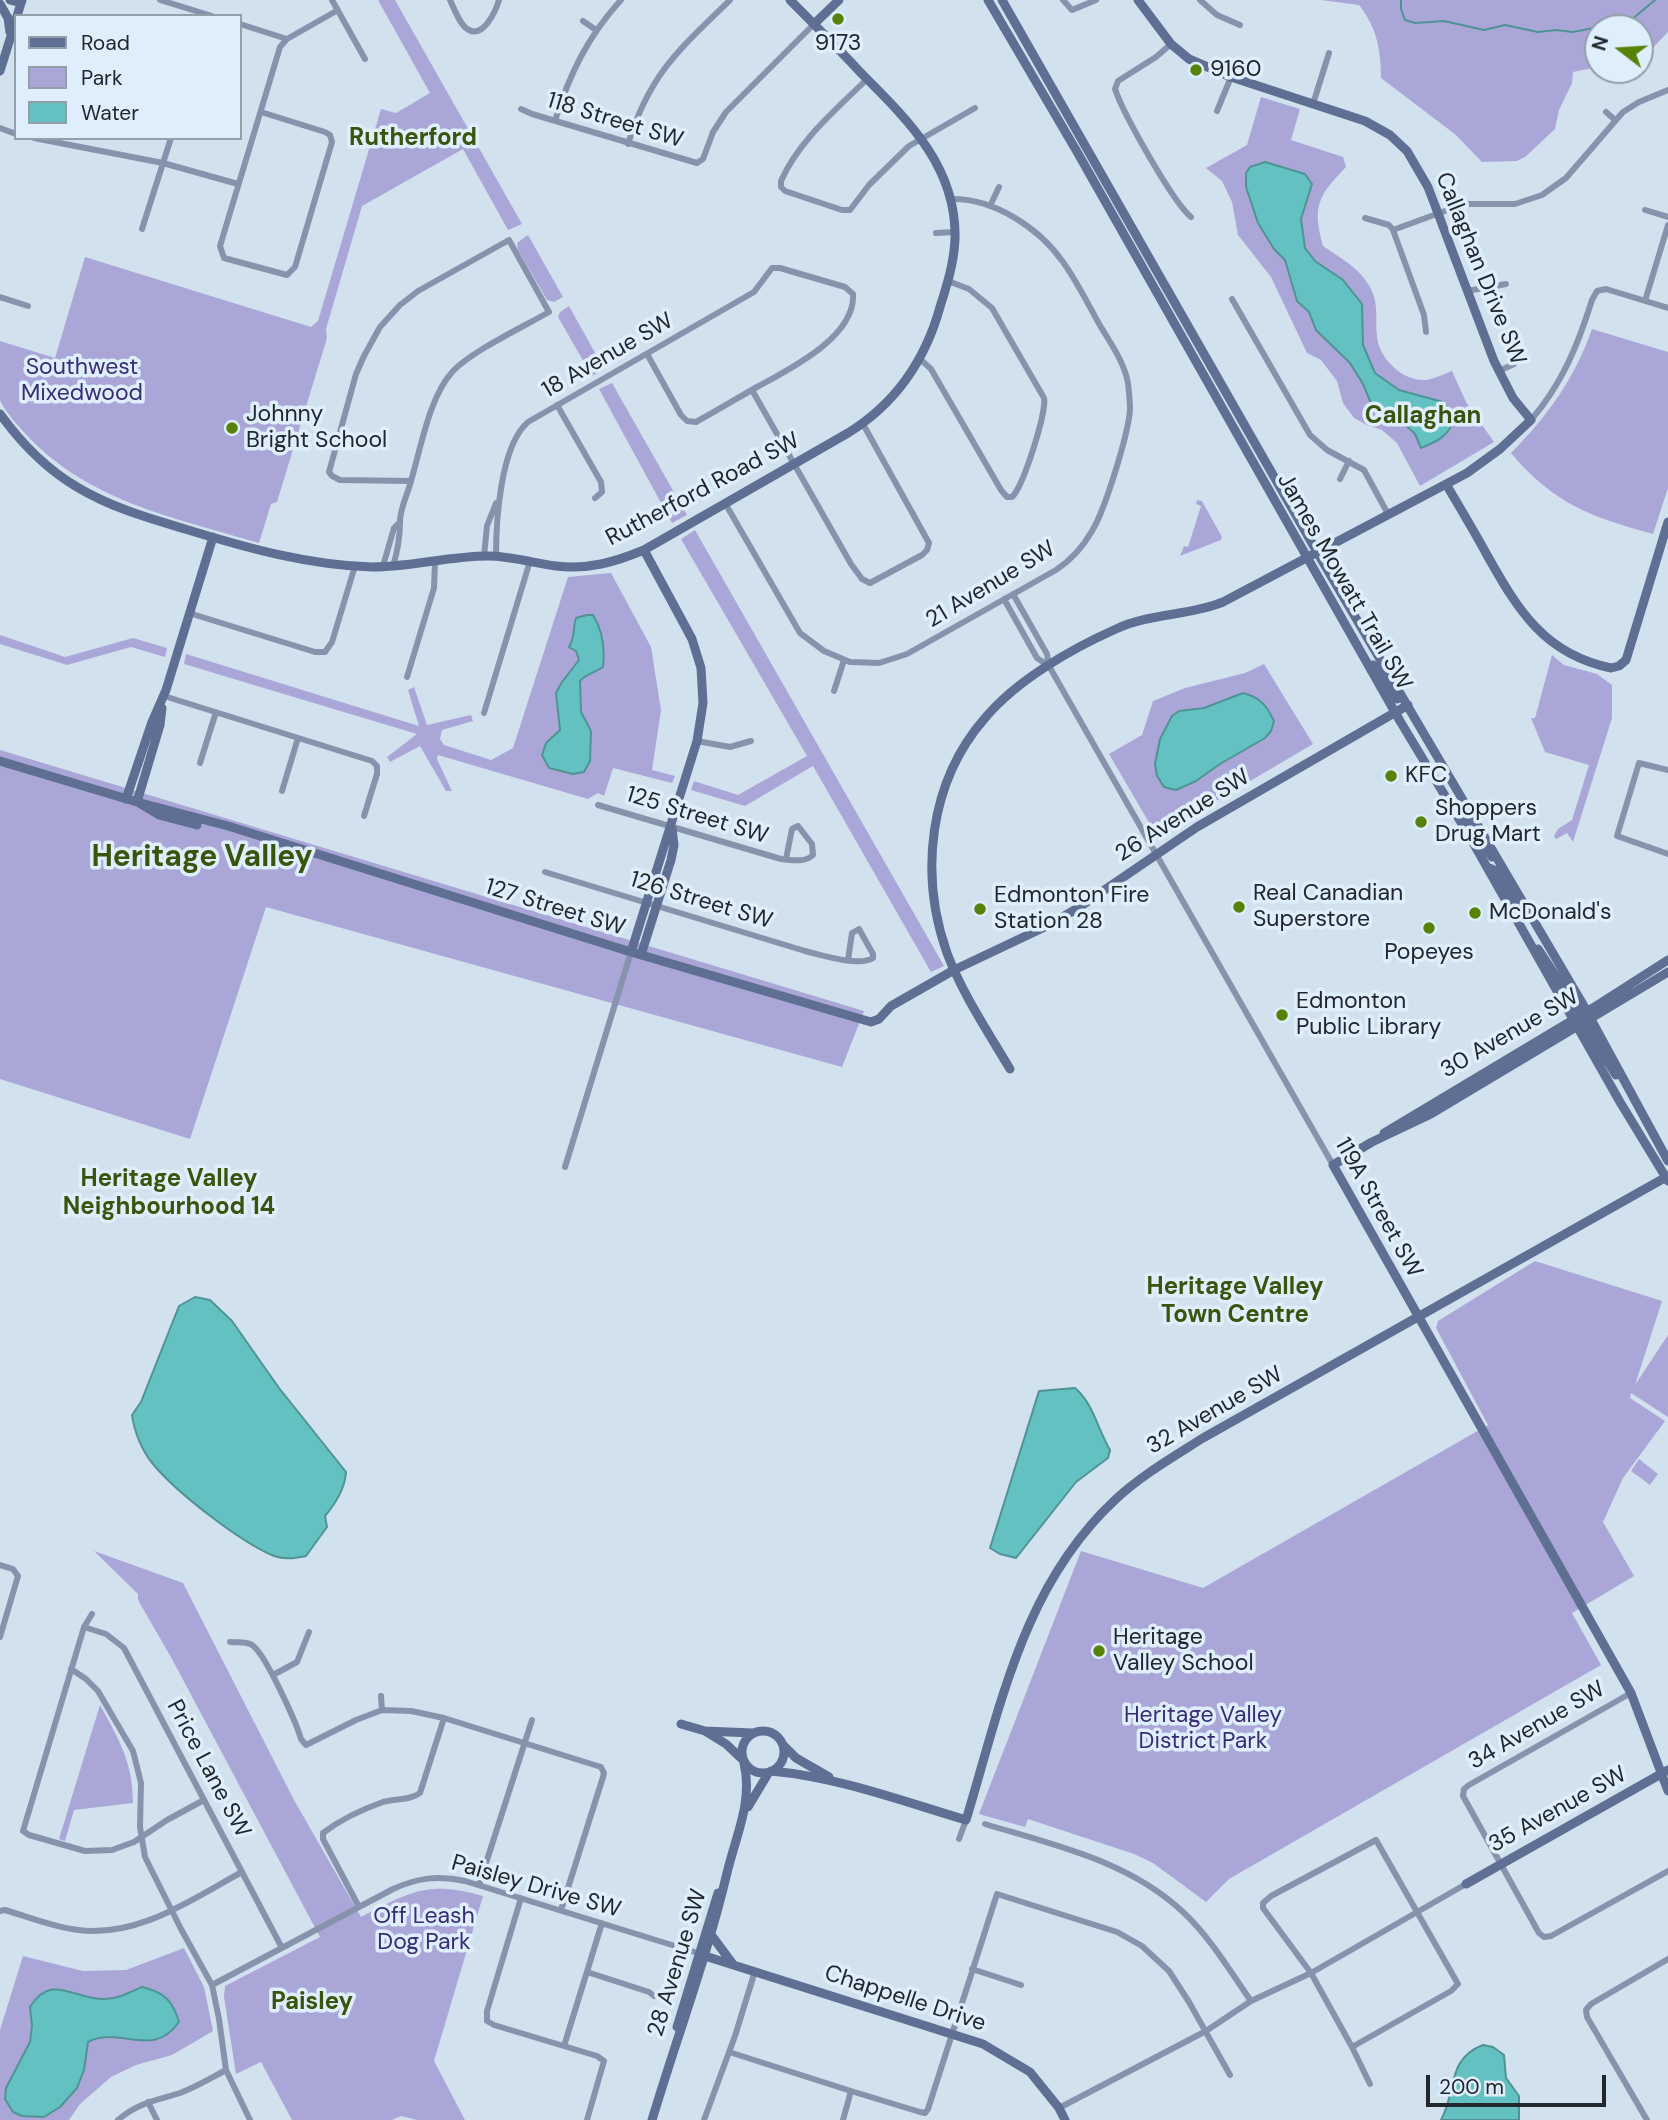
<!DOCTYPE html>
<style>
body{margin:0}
#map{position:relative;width:1668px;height:2120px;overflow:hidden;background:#d1e1ee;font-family:"DM Sans",sans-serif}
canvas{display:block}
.legend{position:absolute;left:14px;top:14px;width:228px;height:126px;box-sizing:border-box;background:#deeefb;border:2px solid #929ea8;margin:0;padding:9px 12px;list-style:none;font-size:21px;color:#21272c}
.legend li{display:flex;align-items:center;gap:14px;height:35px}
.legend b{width:35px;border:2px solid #929ea8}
.north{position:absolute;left:1584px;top:14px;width:70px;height:70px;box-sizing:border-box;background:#deeefb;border:2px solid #929ea8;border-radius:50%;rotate:287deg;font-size:19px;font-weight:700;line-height:28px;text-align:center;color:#21272c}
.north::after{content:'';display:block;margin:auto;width:24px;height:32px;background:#56820a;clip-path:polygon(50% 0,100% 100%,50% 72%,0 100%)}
.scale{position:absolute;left:1426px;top:2075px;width:180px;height:32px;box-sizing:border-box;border:4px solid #21272c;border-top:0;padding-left:9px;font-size:21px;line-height:24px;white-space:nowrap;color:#21272c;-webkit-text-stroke:5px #deeefb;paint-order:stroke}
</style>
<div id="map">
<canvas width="1668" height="2120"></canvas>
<ul class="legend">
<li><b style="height:9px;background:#5e6f93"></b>Road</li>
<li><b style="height:19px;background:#aaa7d8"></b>Park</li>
<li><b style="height:19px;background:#64c1c2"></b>Water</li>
</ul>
<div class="north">N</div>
<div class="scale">200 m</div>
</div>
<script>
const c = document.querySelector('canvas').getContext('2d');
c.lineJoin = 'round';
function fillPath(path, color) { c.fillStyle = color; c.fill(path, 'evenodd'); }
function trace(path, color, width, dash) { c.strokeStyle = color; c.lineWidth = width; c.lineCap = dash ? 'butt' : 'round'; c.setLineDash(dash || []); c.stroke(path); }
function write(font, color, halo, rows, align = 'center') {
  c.font = font + ' "DM Sans",sans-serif'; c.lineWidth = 7; c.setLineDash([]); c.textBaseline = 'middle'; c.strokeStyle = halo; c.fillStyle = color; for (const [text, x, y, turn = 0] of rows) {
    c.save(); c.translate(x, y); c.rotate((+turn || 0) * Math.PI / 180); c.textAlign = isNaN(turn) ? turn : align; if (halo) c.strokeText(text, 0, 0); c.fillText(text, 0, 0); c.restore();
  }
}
fillPath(new Path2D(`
 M378,0H395L522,224L508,230L463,149L362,206L326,329L327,338L277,502L271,504L259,543C172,517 85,501 22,430C15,422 4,410 0,400C0,389 0,354 0,341L55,358L85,257L311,327L318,321L381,109L396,113L430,93Z
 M1321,0H1668V32L1644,57L1640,58V28H1598V67L1573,72L1572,83L1559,110L1555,129L1525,157L1517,161L1482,162L1456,135L1381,78C1381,50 1377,28 1359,5Z
 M1261,97L1300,109L1291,140L1343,157L1346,167C1318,196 1312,206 1323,246C1343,260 1359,267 1371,289C1379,305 1375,320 1377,337C1379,358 1403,382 1426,380C1434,379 1444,374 1452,371L1466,402L1494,442L1420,486L1397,443L1382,430L1367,425L1354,418L1343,403L1337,381L1321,360L1307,353L1271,277L1238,235L1232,202L1222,181L1206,168L1247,145Z
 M528,235L563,297L554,302L547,300L518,250L517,243Z
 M569,306L604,369L592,376L558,317L560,312Z
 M1592,329L1668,352V488L1653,534C1591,517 1554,504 1511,453C1547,417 1575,378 1592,329Z
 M612,383L687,515L672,523L599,389Z
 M1197,500L1202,501L1222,537L1221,540L1180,556L1184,546L1188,547L1201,506L1196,504Z
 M695,530L944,966L931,972L813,766L745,806L691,790L694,781L738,795L807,756L681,539Z
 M611,573L651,647L661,710L652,770L675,776L672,783L613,768L604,796L598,793L588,799L438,755L437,759L452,791H446L420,746L390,762L387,757L417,734L184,664L186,654L419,726L408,690L414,687L427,725L471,715L473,721L442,730L440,739L444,745L491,760L513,748L568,577Z
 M0,635L65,657L133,638L167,648L165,657L131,647L67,665L0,644Z
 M1552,655L1564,665L1597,674L1612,685V718L1573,842L1567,833L1556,839L1554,836L1558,829L1572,820L1589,765L1545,752L1531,718H1535Z
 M1264,664L1313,744L1160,834L1154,831L1109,754L1142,735L1153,701L1185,688L1245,673Z
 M0,750L864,1011L842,1067L266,907L190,1139L0,1079Z
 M1535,1261L1662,1301L1635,1385L1668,1335V1417L1631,1393L1630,1398L1665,1421L1623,1478L1603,1522L1634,1576L1572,1613L1601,1665L1229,1879L1206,1902L1153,1863L1134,1854L1028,1819L1025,1827L979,1814L1081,1551L1203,1588L1488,1425L1436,1328L1438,1321Z
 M1639,1459L1658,1474L1650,1485L1631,1471Z
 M94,1551L183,1583L294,1800L361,1917C410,1892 427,1880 483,1896L434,2061L465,2120H417L401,2116L392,2120H292L261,2062L236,2074L224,1997L225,1986L320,1937L172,1659L138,1600V1594Z
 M100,1705C119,1740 133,1762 133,1803L74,1810L65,1841L59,1839Z
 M184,1948L204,1987L213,2031L172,2055L136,2065L111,2077L80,2104L69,2120H0V2030L23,1956L83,1971L126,1970Z`), '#aaa7d8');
const water = new Path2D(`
 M1265,162L1305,174L1312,184L1301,219L1305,248L1315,261L1343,280L1362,304L1363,345L1375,373L1399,390L1443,402L1455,418C1448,437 1438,441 1421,448L1415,434L1400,420L1382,414L1370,401L1363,384L1350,363L1316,330L1309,312L1297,301L1285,260L1274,249L1258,223L1246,187V173L1250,167Z
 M587,615H593C603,631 605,649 603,667C595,673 587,673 580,681L581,712L591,731L590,761L584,772L573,774L549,768L542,755L546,743L560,730L556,693L562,682L579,660L576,651L569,647C575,638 573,627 576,618Z
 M1243,693C1260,697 1267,706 1274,721L1271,731L1265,738L1220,764L1196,781L1176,790L1164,787L1157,776L1155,764L1160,739L1172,716L1179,711L1204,708Z
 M195,1297L210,1300L232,1321L279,1388L346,1472C345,1489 336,1503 325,1516L327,1527L306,1556C295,1558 285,1560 274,1556C240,1542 176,1492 153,1464C142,1451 134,1431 132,1415L141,1402L179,1306Z
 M1075,1388C1093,1403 1098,1430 1110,1450L1108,1458L1076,1482L1016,1558L1000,1554L990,1548L1039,1391Z
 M142,1987C164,1992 173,2001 179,2022C152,2060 120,2025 88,2042L84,2070L77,2088L60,2107L44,2117L22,2116L13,2112L5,2099L6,2088L30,2042L32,2026L30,2007C52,1972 74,2000 105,1999C118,1999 130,1992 142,1987Z
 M1483,2045L1493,2047L1504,2055L1506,2078L1519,2096V2120H1441C1457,2092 1446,2059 1483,2045Z`);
fillPath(water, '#64c1c2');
trace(water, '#509395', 2);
trace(new Path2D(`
 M1401,0V9L1405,20L1415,23L1444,21L1484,30L1505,25L1538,32L1556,30L1573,32L1630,21L1655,0`), '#509395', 2);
trace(new Path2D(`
 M160,0L212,16
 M332,0L365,59
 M450,0C454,8 460,26 469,30C484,38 496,10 499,0
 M1063,0L1072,10L1096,0
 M1200,0L1217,15L1240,25
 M583,21L596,30
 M240,24L287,39
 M1171,44L1156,57L1118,81L1115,89C1123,113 1172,201 1191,217
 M867,79C836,110 799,140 781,181V187L785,191L842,210H850L869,185L909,146L975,108
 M1313,104L1329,53
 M521,109L532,114L697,163L703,159L713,132L726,112L814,24
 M1217,111L1231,77
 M261,112L325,132L330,135L332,142L295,267L287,275L224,258L220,246L280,47L287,39L338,10
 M1606,112L1615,120
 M555,121C569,75 588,36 621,0
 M0,128L16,134
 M34,138L163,163L238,184
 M628,144C650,73 679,50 730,0
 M990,206L999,187
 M1645,210L1668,217
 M1365,218L1389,225L1393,230L1424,315L1426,332
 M142,229L171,138
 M1393,230L1464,204H1515L1542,195L1566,178L1623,112L1639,102L1668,90
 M936,233L955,232
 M1467,291L1506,284
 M0,297L28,306
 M1232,299L1310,435L1327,450L1364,470L1388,514
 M1645,301L1668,225
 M920,359L931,369L1001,490L1007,497H1012C1023,487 1047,412 1044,398L992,308L969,289L948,281
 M1499,371L1514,364
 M752,390L851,564L862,579L870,583L922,555L927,550L929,543L863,424
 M557,405L601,482L602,492L595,498
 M1531,420C1562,384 1578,345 1592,300L1597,291L1606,289L1668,308
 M1340,479L1349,461
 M725,503L800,633L824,651L850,662L879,663L907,654L1056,570C1071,560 1083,547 1092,531C1105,510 1128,435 1130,410C1130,401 1129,392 1128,383C1124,361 1109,341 1098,322C1087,302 1076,280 1063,262C1039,228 994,198 951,199
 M484,556L487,526L496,503
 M496,557C496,522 500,446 528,422L754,292L772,268H780L845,287L853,294C856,337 788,370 757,387C736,399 716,411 696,422L687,421L681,415L647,354
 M383,566L394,528L400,522
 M393,566C398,550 400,536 400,521C400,509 408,493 411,481C421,448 429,397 453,371C472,351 523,327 549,312L509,240L418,291L400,305L380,327L364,356L356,374L329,472L332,476L340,480L411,481
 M1013,594L1047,654L1049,666L1333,1165
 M1004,599L1037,658L1049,666
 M189,613L315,652H325L332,642L355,566
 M407,677L434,588L435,562
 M834,691L844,660
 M164,696L372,761L377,766V774L364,816
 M484,713L530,561
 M697,741L730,747L751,741
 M200,763L216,712
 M1668,770L1639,763L1617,836L1668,854
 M282,791L298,738
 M598,805L781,859C791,860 805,863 813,855L812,844L798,826L792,829L786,859
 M545,872L805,951C821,955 859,967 873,958V954L859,929L852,933L848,960
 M565,1167L631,952
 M0,1565L13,1569L18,1576L0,1637
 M92,1614L84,1627L23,1831L29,1835L85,1851L112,1850L134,1842L167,1820L204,1800
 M84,1627L106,1634L124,1648L282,1948
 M230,1642C237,1643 246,1641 252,1645C265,1653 296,1722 301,1739L306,1745L356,1720L382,1710L411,1711L444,1718L601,1767L604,1773L603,1777L561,1910
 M71,1669L86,1679L98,1691L133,1751L141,1783L140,1827L145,1857L181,1929L212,1985L219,2019L226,2070L250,2120
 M273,1675L297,1662L309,1632
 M1631,1693L1469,1785L1464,1789L1463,1796L1539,1933L1544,1937L1551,1936L1668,1871
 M381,1696L382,1710
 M985,1824C1054,1845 1129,1861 1183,1912C1210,1937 1230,1971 1251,2001
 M959,1839L966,1820
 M1376,1840L1458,1984L1451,1991L1352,2047L1311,1973L1263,1908V1903L1271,1896Z
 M479,1885L532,1720
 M521,1898L487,2011V2021L494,2025L597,2056L604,2061L587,2120
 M359,1907L323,1839V1833C340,1820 363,1809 383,1802C394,1799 411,1800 420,1793L444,1718
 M0,1911L5,1910C29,1917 53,1927 78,1930C138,1938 192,1899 242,1872
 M972,1969L1021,1985
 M587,1972L649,1992L654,1996
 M212,1985L393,1889C417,1878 438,1875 465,1881L701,1954
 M564,2046L602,1923
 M1352,2047L1370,2084
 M729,2052L851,2091L843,2120
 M851,2091L920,2112L925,2113L928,2109L997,1894L1117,1932L1142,1946L1169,1971L1189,2002L1230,2075
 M148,2102L157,2120
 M1059,2108L1206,2031L1251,2001L1311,1973L1466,1884
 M118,2120C137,2103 157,2100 180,2093C196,2087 211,2078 226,2070
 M704,2120L735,2036L755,1971
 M1647,2120L1587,2017L1586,2010L1591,2004L1668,1959`), '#8793ac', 6);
trace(new Path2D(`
 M10,0L21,3
 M988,0L1076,150L1400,721L1471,839L1620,1102L1668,1181
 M1002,0L1317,552L1581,1001L1668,1161
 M0,4L8,18L10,32
 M17,16L22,0
 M814,24L839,0
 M0,71L16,20
 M0,414C21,443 46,469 77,487C110,507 148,518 185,529C247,548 307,565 372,567C411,567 449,556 488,556C511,556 533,563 556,566C588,570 615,562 644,550L848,433C895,404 925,361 940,307C947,285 954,263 955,239C957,167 908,120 861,73C838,48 814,24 790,0
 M1446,484C1460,508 1474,531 1487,555C1518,610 1544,654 1611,668L1619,666L1626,660L1668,522
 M1373,665L1397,699
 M0,761L137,802L228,826L631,952L871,1022L879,1019L891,1006L954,970L1049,925L1078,908L1197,827L1408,705
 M126,799L152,722L166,690L213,537
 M137,802L160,725L162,708
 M139,803L159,815L197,825
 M1465,817L1492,857
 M1489,868L1496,871L1525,915
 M1538,949L1581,1014L1586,1016
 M631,952L697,741L703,703L701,668L692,639L644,550
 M641,955L671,860L674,845L672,828
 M1668,972L1431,1114L1372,1142L1333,1165L1631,1693L1668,1791
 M1578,1022L1587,1029L1616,1075
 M1010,1069C988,1032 962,993 947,953C919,874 929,782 985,718C1017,680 1071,649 1116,629C1150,613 1189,616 1223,602L1467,473L1500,449L1531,420L1513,398L1494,361L1428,187L1407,151L1390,135L1365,121L1231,77L1189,59L1171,44L1138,0
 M1384,1133L1596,1006L1668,960
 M681,1724L705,1731
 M742 1752a21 21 0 1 1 42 0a21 21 0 1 1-42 0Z
 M784,1746L796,1758L829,1777
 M742,1759L726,1744L705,1731L752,1733
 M771,1771C838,1777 902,1801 966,1820C1001,1705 1023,1585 1116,1499C1142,1475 1173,1457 1203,1438L1668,1176
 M748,1807L769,1772
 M1466,1884L1668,1770
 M712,1936L732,1963
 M705,1956L983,2044L1030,2072L1059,2108L1065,2120
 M677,2027L718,1893
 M652,2120C677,2037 707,1957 727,1873C736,1835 753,1802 744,1763`), '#5e6f93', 9);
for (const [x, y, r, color] of [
 [838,19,7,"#56820a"],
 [1196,70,7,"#56820a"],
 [232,428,7,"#56820a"],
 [1391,776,7,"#56820a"],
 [1421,822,7,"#56820a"],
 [1239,907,7,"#56820a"],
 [980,909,7,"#56820a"],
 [1475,913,7,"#56820a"],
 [1429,928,7,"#56820a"],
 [1282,1015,7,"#56820a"],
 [1099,1651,7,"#56820a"]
]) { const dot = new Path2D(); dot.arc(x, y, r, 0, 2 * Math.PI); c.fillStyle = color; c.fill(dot); trace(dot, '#deeefb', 2.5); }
write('23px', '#21272c', '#deeefb', [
 ["9173",838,44,"center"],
 ["9160",1210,70],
 ["Johnny",246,415],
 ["Bright School",246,441],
 ["KFC",1405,776],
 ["Shoppers",1435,809],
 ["Drug Mart",1435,835],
 ["Real Canadian",1253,894],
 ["Superstore",1253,920],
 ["Edmonton Fire",994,896],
 ["Station 28",994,922],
 ["McDonald's",1489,913],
 ["Popeyes",1429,953,"center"],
 ["Edmonton",1296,1002],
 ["Public Library",1296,1028],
 ["Heritage",1113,1638],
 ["Valley School",1113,1664]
], 'left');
write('23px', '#21272c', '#deeefb', [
 ["118 Street SW",615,121,17],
 ["Callaghan Drive SW",1480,269,68],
 ["18 Avenue SW",608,356,-30],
 ["Rutherford Road SW",703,490,-28],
 ["James Mowatt Trail SW",1344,582,60],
 ["21 Avenue SW",991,585,-31],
 ["125 Street SW",697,816,17],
 ["26 Avenue SW",1183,816,-32],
 ["126 Street SW",701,901,17],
 ["127 Street SW",555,908,17],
 ["30 Avenue SW",1510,1034,-30],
 ["119A Street SW",1378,1208,61],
 ["32 Avenue SW",1215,1411,-30],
 ["34 Avenue SW",1537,1726,-30],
 ["Price Lane SW",208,1769,62],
 ["35 Avenue SW",1558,1810,-29],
 ["Paisley Drive SW",536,1887,16],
 ["28 Avenue SW",678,1963,-73],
 ["Chappelle Drive",905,1999,18]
]);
write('23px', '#392c74', '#deeefb', [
 ["Southwest",82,368],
 ["Mixedwood",82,394],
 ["Heritage Valley",1203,1716],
 ["District Park",1203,1742],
 ["Off Leash",424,1917],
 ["Dog Park",424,1943]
]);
write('bold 24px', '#38540d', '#deeefb', [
 ["Rutherford",413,139],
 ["Callaghan",1423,417],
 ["Heritage Valley",169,1180],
 ["Neighbourhood 14",169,1208],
 ["Heritage Valley",1235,1288],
 ["Town Centre",1235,1316],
 ["Paisley",312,2003]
]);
write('bold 30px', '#38540d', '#deeefb', [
 ["Heritage Valley",202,858]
]);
</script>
